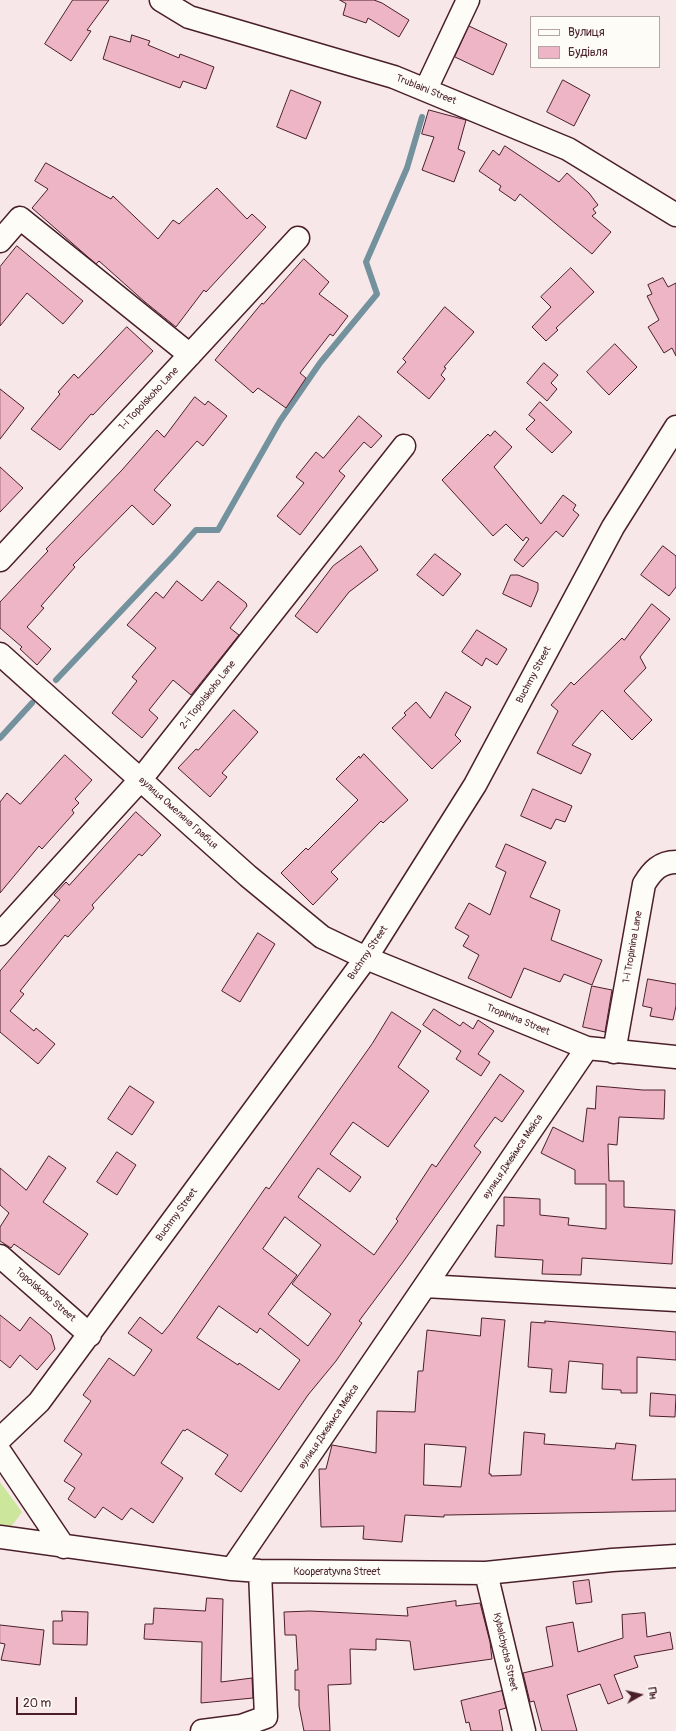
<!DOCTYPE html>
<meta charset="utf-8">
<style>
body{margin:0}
#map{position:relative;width:676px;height:1731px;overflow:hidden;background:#f8e7e8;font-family:Pangolin,sans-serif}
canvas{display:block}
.legend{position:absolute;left:530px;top:16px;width:130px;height:52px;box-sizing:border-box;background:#fdfcf7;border:1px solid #b5a4a5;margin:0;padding:5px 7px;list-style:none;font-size:12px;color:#4a1f2b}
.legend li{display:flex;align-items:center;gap:8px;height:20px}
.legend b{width:20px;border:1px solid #b5a4a5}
.north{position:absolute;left:620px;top:1675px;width:40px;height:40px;-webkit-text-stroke:3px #fdfcf7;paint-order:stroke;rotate:82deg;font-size:11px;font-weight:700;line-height:16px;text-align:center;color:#4a1f2b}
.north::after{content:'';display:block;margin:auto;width:14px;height:18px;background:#4a1f2b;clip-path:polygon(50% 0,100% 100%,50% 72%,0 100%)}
.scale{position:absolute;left:16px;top:1697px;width:61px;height:18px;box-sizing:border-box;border:2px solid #4a1f2b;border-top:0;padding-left:5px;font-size:12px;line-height:14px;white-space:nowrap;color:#4a1f2b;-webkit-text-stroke:3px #fdfcf7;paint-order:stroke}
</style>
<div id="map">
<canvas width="676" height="1731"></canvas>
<ul class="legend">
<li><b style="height:5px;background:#fdfcf7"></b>Вулиця</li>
<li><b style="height:11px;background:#eeb5c6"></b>Будівля</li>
</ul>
<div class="north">Пн</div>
<div class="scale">20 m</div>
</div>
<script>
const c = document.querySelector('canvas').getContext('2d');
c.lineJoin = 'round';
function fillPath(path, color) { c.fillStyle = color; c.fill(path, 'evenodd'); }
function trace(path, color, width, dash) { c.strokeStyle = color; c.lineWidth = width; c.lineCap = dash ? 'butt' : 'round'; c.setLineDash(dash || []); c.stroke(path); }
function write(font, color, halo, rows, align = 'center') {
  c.font = font + ' Pangolin,sans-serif'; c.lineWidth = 3; c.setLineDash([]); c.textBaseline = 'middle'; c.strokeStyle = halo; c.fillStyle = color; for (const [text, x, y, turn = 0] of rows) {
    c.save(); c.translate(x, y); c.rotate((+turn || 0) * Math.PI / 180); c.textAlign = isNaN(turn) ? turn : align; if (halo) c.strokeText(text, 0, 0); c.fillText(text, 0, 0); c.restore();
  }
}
fillPath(new Path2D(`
 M0,1482L22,1512L11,1527L0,1525Z`), '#cce69c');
trace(new Path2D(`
 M56,680L173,556L196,530H218L280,421L320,363L377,294L366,262L407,168L422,117
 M0,738L32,703`), '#73929d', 6);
const building = new Path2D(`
 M73,0H109L87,30L91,31L71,61L45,44Z
 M340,0H374L382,3L409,20L399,37L368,18L366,23L343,15L346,4Z
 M469,26L507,44L493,75L455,57Z
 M132,35L150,41L148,45L179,58L180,54L214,67L206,89L183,81L180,88L103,59L110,36L130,42Z
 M563,80L590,95L574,126L547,112Z
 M291,90L321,102L306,139L277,127Z
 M429,110L466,120L458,149L465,152L454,182L422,170L434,137L422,134Z
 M505,146L559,182L567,173L589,193L598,205L593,209L596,213L592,216L611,232L592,254L520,194L515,201L499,190L501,186L479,171L493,150L499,155Z
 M46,163L111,199L113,196L158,239L173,220L179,224L217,188L247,219L252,214L266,227L206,292L204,290L176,327L145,302L99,261L96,264L32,208L48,189L35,181Z
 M17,246L83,301L63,324L27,293L0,326V267Z
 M304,259L329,282L319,294L348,316L333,336L330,334L300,373L306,378L286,408L258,388L253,393L215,360L262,303L263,304Z
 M571,268L594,292L556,328L558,330L546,341L532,327L551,307L541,297Z
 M663,278L668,287L676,283V356L672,348L664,353L648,327L659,320L647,296L652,294L648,285Z
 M445,307L474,332L444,367L446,368L441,375L445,379L429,399L397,372L406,362L403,359Z
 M127,327L153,351L93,415L91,414L60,450L31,429L60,394L58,392L74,374L78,378Z
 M615,344L637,367L609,395L587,372Z
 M544,363L558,375L551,383L557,389L547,401L527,383Z
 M0,389L24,408L0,439Z
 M195,397L205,405L208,401L227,416L203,446L197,441L154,490L171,505L153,525L132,505L73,565L75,567L41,606L44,608L27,627L51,649L37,665L20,649L22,647L0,628V602L48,551L46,549L122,470L157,430L164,437Z
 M540,402L572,432L552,453L526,429L535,420L529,415Z
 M359,416L382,436L371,448L364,442L339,471L345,476L300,535L277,516L304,483L296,477L316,452L323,458Z
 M495,431L512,447L494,467L541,524L563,495L576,505L573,510L579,515L563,537L556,531L523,567L514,560L529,539L526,537L523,541L506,524L493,536L442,480L488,434L490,436Z
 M0,467L23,488L0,512Z
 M361,546L378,570L349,592L317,633L295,616L333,566Z
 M663,546L676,556V587L669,596L641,575Z
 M435,554L461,574L443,596L417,575Z
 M511,575H518L538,583V590L531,607L503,594Z
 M177,581L202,601L218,581L246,603L247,606L230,628L239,635L191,695L173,680L149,710L158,718L142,738L112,713L137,681L132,677L156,648L127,625L156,592L163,598Z
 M652,604L670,619L640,657L646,668L624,691L652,720L632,740L602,710L572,745L591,754L581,774L537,753L558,711L551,705L571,682L574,685L622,638L624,640Z
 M477,630L507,649L497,665L486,658L482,666L462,652Z
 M446,692L471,707L455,735L461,741L432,769L392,728L406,715L404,713L416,702L430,718Z
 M234,710L258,732L222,773L227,777L210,797L178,768L196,749L198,750Z
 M364,754L408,800L383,823L381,821L331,872L338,879L313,905L281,873L306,848L308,850L358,800L336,779L359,756L360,758Z
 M65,755L92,780L75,799L79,803L72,810L74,813L42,849L39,846L0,893V802L7,793L20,804Z
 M533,789L572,806L565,822L556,819L551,829L521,816Z
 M136,812L161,835L142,856L139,854L92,905L94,908L68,937L65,935L20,991L24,994L10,1011L34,1031L36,1028L55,1044L38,1064L0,1032V971L60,900L54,895L66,882L69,885Z
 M506,844L546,862L530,897L560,910L551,940L602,960L592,985L564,974L560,982L524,968L511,998L468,978L479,955L463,946L469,936L455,928L469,903L490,915L506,872L496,867Z
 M258,933L275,944L240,1002L222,991Z
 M648,979L676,984V1006L673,1020L650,1016L652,1008L643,1006Z
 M592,986L612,990L605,1032L583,1027Z
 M434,1009L460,1026L463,1022L473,1029L478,1020L494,1031L478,1054L490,1062L481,1076L456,1059L461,1051L423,1025Z
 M392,1012L421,1031L398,1067L429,1091L388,1147L353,1122L330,1154L361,1177L350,1192L318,1168L298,1197L374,1255L398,1221L396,1219L432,1164L436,1167L500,1074L524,1091L502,1122L495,1117L474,1146L481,1152L403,1262L359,1321L362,1323L336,1361L308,1395L241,1492L215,1474L228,1455L187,1429L185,1431L183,1430L161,1463L183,1478L153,1523L131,1508L122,1520L103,1507L95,1518L68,1499L75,1488L64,1481L82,1454L64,1441L91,1401L83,1395L109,1358L134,1376L152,1350L128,1333L140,1317L162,1334L170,1324L266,1187L269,1189L372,1044ZM285,1217L321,1245L292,1284L331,1314L308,1346L268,1314L297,1275L263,1249ZM219,1306L257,1333L260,1328L300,1360L279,1390L239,1363L238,1365L197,1338Z
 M130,1086L154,1102L132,1135L108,1119Z
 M597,1086L643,1090H665L664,1119L619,1117L617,1145L608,1144L609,1181H624V1207L675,1210L672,1264L582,1258L581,1275L542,1274L543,1260L495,1257L497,1225L504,1226V1197L540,1199V1215L569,1218L568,1225L606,1229V1184H575V1170L541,1153L553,1127L583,1142L587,1108L595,1109Z
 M117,1152L136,1165L117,1195L97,1182Z
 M49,1156L66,1168L43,1202L88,1234L59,1275L14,1244L11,1248L0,1241V1227L9,1213L0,1205V1168L26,1190Z
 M0,1315L20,1331L30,1317L51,1335L55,1349L37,1370L20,1355L10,1368L0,1360Z
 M482,1318L505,1320L489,1474H491V1476L521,1475L524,1432L545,1434L544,1444L615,1449L616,1443L636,1445L632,1480L676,1479V1511L448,1515H444V1517L405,1515L402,1542L363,1539L364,1526L321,1527L319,1469H326L332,1445L376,1453L377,1411L415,1412L418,1371H423L427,1330L480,1336ZM425,1444L466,1447L461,1487L424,1485Z
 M545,1321L676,1332V1360L637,1357V1393H621V1390L602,1389L603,1364L569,1361L566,1393L550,1392L552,1369L528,1367L531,1322L545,1323Z
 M651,1393L676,1395L675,1417L650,1416Z
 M589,1580L592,1602L576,1604L573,1582Z
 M207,1598L223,1599L221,1682L252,1678L253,1698L201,1703L202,1642L144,1639L145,1624H153L154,1608L205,1611Z
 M456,1601V1606L480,1603L490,1642L492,1659L414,1670L410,1641L376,1639V1650L350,1649L351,1684L328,1685L330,1731H304L299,1706V1690H295V1670H298L296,1635H285L284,1612L310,1611L408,1616L407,1608Z
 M62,1611L88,1612L87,1645L53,1644V1621H62Z
 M645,1613L647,1637L670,1632L673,1649L634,1656L638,1667L614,1675L623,1698L608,1704L600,1684L567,1695L577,1731H542L534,1701L530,1702L523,1673L553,1666L546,1627L573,1622L578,1652L623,1638L622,1615Z
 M0,1625L44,1630L40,1665L1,1660L5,1644L0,1643Z
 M502,1691L506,1708L499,1710L503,1731H471L469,1722L466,1723L461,1701Z`);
fillPath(building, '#eeb5c6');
trace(building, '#4a1f2b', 1);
const minor = new Path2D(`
 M161,0L189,17L394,77L568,149L676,215
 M426,89L468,0
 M0,241L20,218L190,355
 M0,560L298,238
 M0,654L248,876L322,937L366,958L587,1048L676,1057
 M0,934L141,779L404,446
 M614,1052L644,884C652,871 660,862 676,862
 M0,1256L90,1335
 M425,1286L676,1300
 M0,1439L39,1402L366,958L475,785L613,527L676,427
 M0,1452L64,1547
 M0,1537L232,1569L260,1571L486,1573L612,1560L676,1556
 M232,1569L587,1048
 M486,1573L524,1731
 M202,1731L241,1726L266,1717L260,1571`);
trace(minor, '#4a1f2b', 25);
trace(minor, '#fdfcf7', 22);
write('10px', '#4a1f2b', '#fdfcf7', [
 ["Trublaini Street",426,90,22],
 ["1-i Topolskoho Lane",149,399,-47],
 ["Buchmy Street",534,675,-62],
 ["2-i Topolskoho Lane",208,695,-52],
 ["вулиця Омеляна Грабця",178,813,42],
 ["1-i Tropinina Lane",633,947,-80],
 ["Buchmy Street",368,953,-56],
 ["Tropinina Street",518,1020,22],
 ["вулиця Джеймса Мейса",513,1157,-56],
 ["Buchmy Street",177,1215,-54],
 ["Topolskoho Street",45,1295,41],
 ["вулиця Джеймса Мейса",329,1427,-56],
 ["Kooperatyvna Street",337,1572],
 ["Kybalchycha Street",505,1652,77]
]);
</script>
